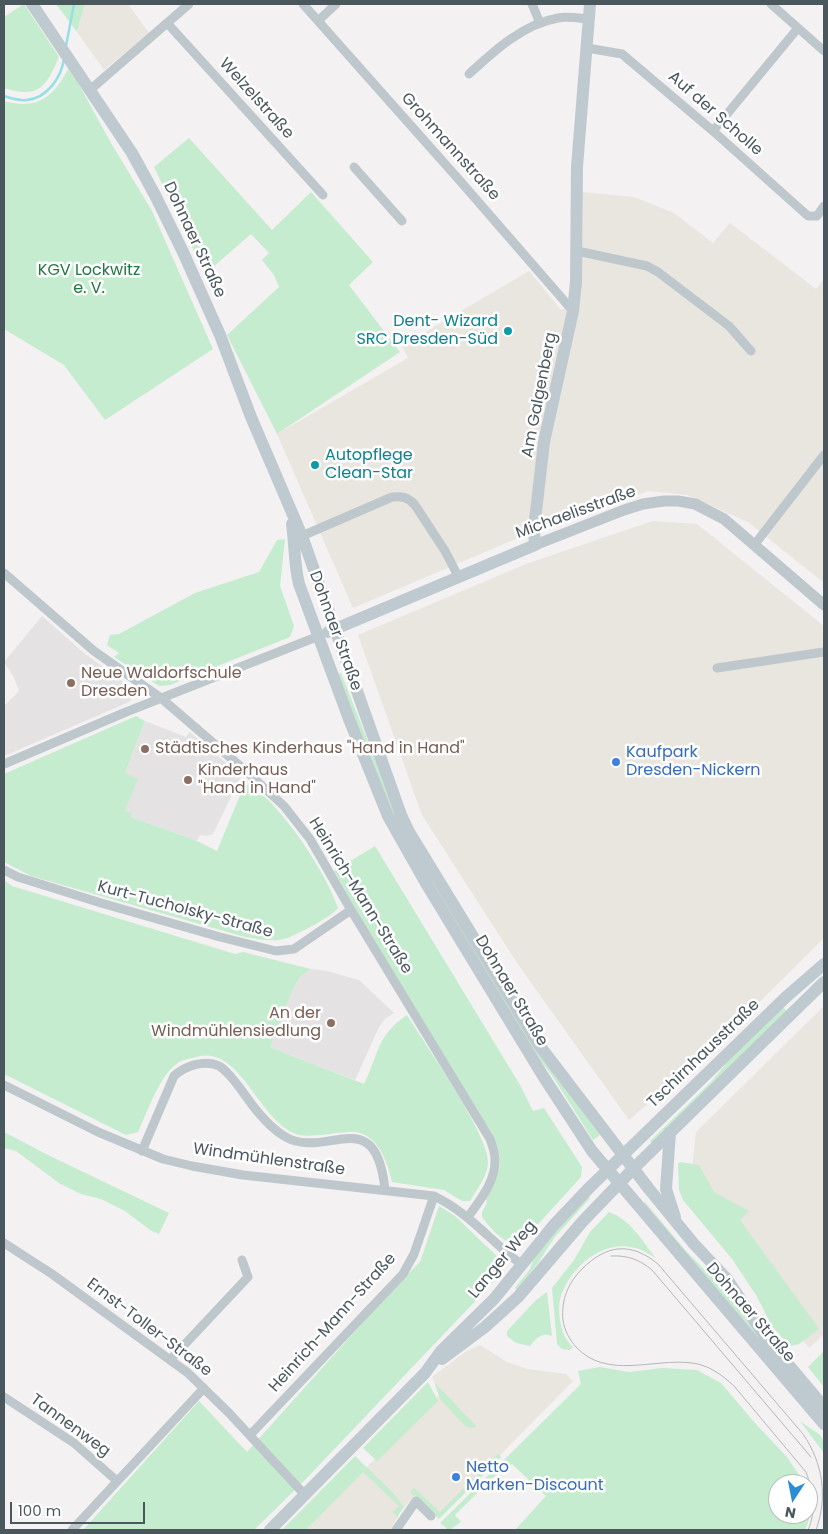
<!DOCTYPE html>
<meta charset="utf-8">
<style>
body{margin:0}
#map{position:relative;width:828px;height:1534px;overflow:hidden;background:#f3f1f1;font-family:Poppins,sans-serif}
canvas{display:block}
.frame{position:absolute;inset:0;border:5px solid #4a575d;pointer-events:none}
.north{position:absolute;left:768px;top:1474px;width:50px;height:50px;box-sizing:border-box;background:#fff;border:1px solid #b7bcbe;border-radius:50%;rotate:191deg;font-size:14px;font-weight:700;line-height:20px;text-align:center;color:#4a575d}
.north::after{content:'';display:block;margin:auto;width:18px;height:22px;background:#2b8dd3;clip-path:polygon(50% 0,100% 100%,50% 72%,0 100%)}
.scale{position:absolute;left:10px;top:1502px;width:135px;height:22px;box-sizing:border-box;border:2px solid #4a575d;border-top:0;padding-left:6px;font-size:15px;line-height:18px;white-space:nowrap;color:#4a575d;-webkit-text-stroke:4px #fff;paint-order:stroke}
</style>
<div id="map">
<canvas width="828" height="1534"></canvas>
<div class="frame"></div>
<div class="north">N</div>
<div class="scale">100 m</div>
</div>
<script>
const c = document.querySelector('canvas').getContext('2d');
c.lineJoin = 'round';
function fillPath(path, color) { c.fillStyle = color; c.fill(path, 'evenodd'); }
function trace(path, color, width, dash) { c.strokeStyle = color; c.lineWidth = width; c.lineCap = dash ? 'butt' : 'round'; c.setLineDash(dash || []); c.stroke(path); }
function write(font, color, halo, rows, align = 'center') {
  c.font = font + ' Poppins,sans-serif'; c.lineWidth = 5; c.setLineDash([]); c.textBaseline = 'middle'; c.strokeStyle = halo; c.fillStyle = color; for (const [text, x, y, turn = 0] of rows) {
    c.save(); c.translate(x, y); c.rotate((+turn || 0) * Math.PI / 180); c.textAlign = isNaN(turn) ? turn : align; if (halo) c.strokeText(text, 0, 0); c.fillText(text, 0, 0); c.restore();
  }
}
fillPath(new Path2D(`
 M85,4H128L149,33L104,70L77,32Z
 M583,192L634,197L674,213L713,243L730,223L816,289L824,279V583L748,522L687,495L649,491L551,524L353,608L277,434L408,358L402,346L529,271L561,310L579,303L582,257Z
 M653,521L697,524L824,626V938L725,1036L629,1120L517,963L422,815L358,635L526,564Z
 M824,1006V1334L809,1348L718,1229L690,1187L696,1132Z
 M480,1345L507,1362L527,1369L566,1374L573,1381L438,1518L415,1495L400,1512L391,1530H306L422,1410L443,1392L434,1382L432,1377L465,1352Z`), '#e9e5df');
fillPath(new Path2D(`
 M42,616L84,653L133,689L135,696L129,702L4,756V706L19,691L14,677L4,662Z
 M145,721L186,737L190,732L241,776L213,834L206,836L200,835L197,841L131,817L125,811L137,780L125,773Z
 M311,969L327,971L359,980L394,1013L385,1019L379,1027L355,1080L270,1047L292,991L301,976Z`), '#e4e2e3');
fillPath(new Path2D(`
 M24,4L59,57C46,87 39,99 4,88V17Z
 M56,4H85L77,32Z
 M68,69L78,83L111,143L152,211L213,349L105,420L64,365L4,329V101C37,110 53,98 68,69Z
 M189,138L272,230L311,192L373,262L349,285L400,352L277,434L227,335L279,287L274,275L262,260L269,253L251,234L205,274L154,167Z
 M285,539L280,586L294,626L290,637L170,685L159,686L114,657L119,653L107,645L110,635L119,634L195,593L259,572L277,540Z
 M341,673L384,782L540,1055L600,1135L593,1140L553,1077L537,1056L402,835L337,674Z
 M136,716L145,721L125,773L138,779L125,811L132,813L131,817L197,841L217,851L245,783C252,788 260,793 267,799C292,823 326,874 338,908C333,916 295,936 284,939C272,942 258,939 245,937L31,876L4,862V774Z
 M375,846L520,1085L533,1111L544,1108L582,1167L581,1177L521,1243C507,1248 490,1228 482,1217V1212L487,1203L486,1199C500,1173 506,1162 492,1134L361,919L334,871Z
 M4,880L12,886L235,954L243,952L311,969L301,976L292,991L270,1047L364,1084C379,1054 376,1036 407,1015C424,1043 490,1136 488,1163C487,1177 477,1189 470,1201H462L444,1190L392,1182C388,1163 379,1137 357,1132C346,1131 333,1134 322,1135C315,1135 303,1137 296,1134C259,1120 241,1048 200,1056C194,1058 186,1059 181,1061C160,1072 148,1111 138,1132L126,1135L4,1074Z
 M783,1007L788,1012L652,1143L650,1141L711,1082L734,1054Z
 M4,1132L50,1156L169,1213L159,1234L150,1230L125,1211L101,1199L81,1194L59,1183L16,1151L4,1148Z
 M680,1162L699,1165L714,1192L749,1211L740,1220L819,1329L799,1344L790,1346L772,1326L756,1295L732,1259L683,1200L679,1190L678,1164Z
 M588,1195L590,1198L554,1238L538,1263L517,1291L515,1288L530,1269L535,1255Z
 M645,1202L686,1251L724,1289L763,1342L824,1415V1418L642,1204Z
 M439,1206L455,1216L504,1263L502,1273L304,1481L254,1530H83L199,1401L247,1452L391,1291L420,1262Z
 M609,1212C631,1220 642,1241 656,1258C650,1255 642,1249 635,1248C604,1239 573,1265 562,1293C557,1304 559,1323 564,1335C566,1339 570,1344 573,1348L569,1350L562,1349L557,1344L552,1288L574,1260L590,1232Z
 M547,1292L552,1336C542,1332 536,1338 530,1346L516,1343L507,1336V1331L535,1301Z
 M824,1351V1387L808,1367Z
 M600,1367L629,1372L662,1368L697,1370L721,1383L754,1422L787,1457L805,1484H778V1514H808V1490C813,1503 811,1518 805,1530H515L546,1496L512,1464L510,1466L507,1464L455,1515L461,1522L451,1529H447L440,1523L581,1384L578,1371Z
 M428,1382L438,1401L377,1461L363,1448Z
 M434,1382L476,1426L474,1428L466,1427L440,1399Z
 M800,1421L820,1435L824,1441V1453Z
 M498,1454L501,1457L439,1519L415,1495L414,1496L410,1492L414,1488L440,1512Z
 M355,1456L393,1493L404,1507L397,1517L393,1512L399,1506L363,1472L306,1530H282Z`), '#c5ecce');
trace(new Path2D(`
 M66,46L74,4
 M4,96C11,98 19,101 27,100C47,98 61,78 64,59`), '#96dfe4', 2.5);
trace(new Path2D(`
 M303,4L461,182L573,311
 M532,4L540,23
 M771,4L824,51
 M318,21L336,4
 M168,24L323,195
 M587,48L622,54L713,131L808,216H817L824,206
 M469,74C494,51 523,24 558,18C567,16 579,18 589,19
 M91,89L189,4
 M713,131L798,28
 M354,167L402,221
 M577,251L647,266L658,272L729,326L751,351
 M302,536L392,497C402,496 408,497 415,505L445,551L458,576
 M755,544L824,455
 M4,573L94,651L161,698L247,772L284,806L310,839L351,910L490,1139C492,1145 495,1152 495,1159C496,1181 480,1200 468,1217
 M717,668L824,652
 M4,764L126,712L319,636
 M4,870L18,877L101,903L220,937L276,951L294,949L351,910
 M4,1085L98,1132L163,1159L192,1166L243,1175L434,1196C471,1214 490,1241 522,1265
 M142,1151L174,1076C185,1066 204,1059 219,1066C228,1071 234,1081 240,1088C252,1105 266,1125 284,1136C325,1162 376,1099 385,1190
 M4,1243L52,1274L188,1373L229,1413L305,1495
 M171,1359L248,1277L242,1260
 M4,1397L74,1443L117,1481
 M250,1435L403,1274L414,1254L434,1196
 M72,1530L204,1388
 M396,1530L416,1501L431,1516`), '#bec7cc', 9);
trace(new Path2D(`
 M535,545L624,510L643,504L664,501H678L695,504L724,519L824,605`), '#bec7cc', 11);
trace(new Path2D(`
 M32,4L132,153L155,195L183,252L220,335L251,417L302,536L401,815L409,832L539,1045L649,1189L694,1244L727,1279L766,1338L824,1407
 M292,524C295,545 294,564 299,584L349,719L388,816L427,885L543,1076L592,1151L824,1424
 M328,632L535,545L534,529L544,442L573,311L576,282L577,167L590,4
 M670,1132L666,1189L675,1217
 M442,1359L485,1327L518,1297L583,1221L633,1169L824,982
 M270,1530L425,1373L441,1351L494,1299L553,1226L590,1187L786,997L824,964`), '#bfcad0', 12);
trace(new Path2D(`
 M611,1256C628,1255 640,1260 652,1270L811,1457
 M808,1530C817,1510 813,1491 806,1472L734,1386C722,1375 709,1365 692,1363C653,1358 607,1380 576,1347C570,1340 564,1330 563,1320C561,1300 568,1283 582,1269C607,1244 631,1242 658,1264L803,1434C823,1463 828,1497 816,1530`), '#b4b7ba', 1);
for (const [x, y, r, color] of [
 [508,331,5,"#0f9aa8"],
 [315,465,5,"#0f9aa8"],
 [71,683,5,"#8d6e63"],
 [145,749,5,"#8d6e63"],
 [616,762,5,"#3f7fe0"],
 [188,780,5,"#8d6e63"],
 [331,1023,5,"#8d6e63"],
 [456,1477,5,"#3f7fe0"]
]) { const dot = new Path2D(); dot.arc(x, y, r, 0, 2 * Math.PI); c.fillStyle = color; c.fill(dot); trace(dot, '#fff', 2); }
write('16px', '#4a575d', '#fff', [
 ["Welzelstraße",256,99,48],
 ["Auf der Scholle",715,114,41],
 ["Grohmannstraße",450,147,48],
 ["Dohnaer Straße",194,240,65],
 ["Am Galgenberg",540,395,-79],
 ["Michaelisstraße",576,513,-20],
 ["Dohnaer Straße",335,631,70],
 ["Heinrich-Mann-Straße",360,896,58],
 ["Kurt-Tucholsky-Straße",185,910,15],
 ["Dohnaer Straße",511,991,59],
 ["Tschirnhausstraße",704,1054,-44],
 ["Windmühlenstraße",269,1160,8],
 ["Langer Weg",503,1260,-50],
 ["Dohnaer Straße",750,1313,49],
 ["Heinrich-Mann-Straße",333,1323,-48],
 ["Ernst-Toller-Straße",149,1328,37],
 ["Tannenweg",70,1426,36]
]);
write('16px', '#217840', '#fff', [
 ["KGV Lockwitz",89,271],
 ["e. V.",89,289]
]);
write('16px', '#0d838f', '#fff', [
 ["Dent- Wizard",498,322],
 ["SRC Dresden-Süd",498,340],
 ["Autopflege",325,456,"left"],
 ["Clean-Star",325,474,"left"]
], 'right');
write('16px', '#785e54', '#fff', [
 ["Neue Waldorfschule",81,674],
 ["Dresden",81,692],
 ["Städtisches Kinderhaus \"Hand in Hand\"",155,749],
 ["Kinderhaus",198,771],
 ["\"Hand in Hand\"",198,789],
 ["An der",321,1014,"right"],
 ["Windmühlensiedlung",321,1032,"right"]
], 'left');
write('16px', '#366cbe', '#fff', [
 ["Kaufpark",626,753],
 ["Dresden-Nickern",626,771],
 ["Netto",466,1468],
 ["Marken-Discount",466,1486]
], 'left');
</script>
